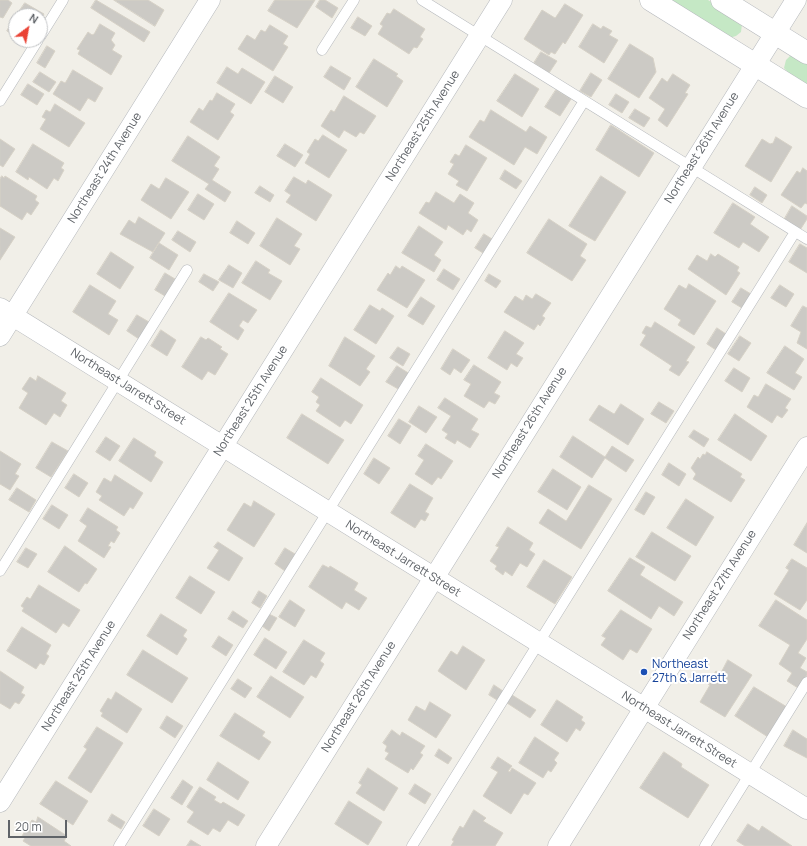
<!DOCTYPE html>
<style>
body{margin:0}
#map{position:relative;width:807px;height:846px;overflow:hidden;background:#f1efe8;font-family:Manrope,sans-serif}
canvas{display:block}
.north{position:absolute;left:8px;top:8px;width:40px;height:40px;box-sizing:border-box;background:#fff;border:1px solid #bfc1c3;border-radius:50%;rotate:32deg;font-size:11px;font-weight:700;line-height:16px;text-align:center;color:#5f6368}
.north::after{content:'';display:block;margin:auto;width:14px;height:18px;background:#ea4335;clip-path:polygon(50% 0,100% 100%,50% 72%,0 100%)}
.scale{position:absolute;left:8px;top:820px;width:59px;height:18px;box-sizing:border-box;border:2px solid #5f6368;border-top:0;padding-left:5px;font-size:12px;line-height:14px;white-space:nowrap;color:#5f6368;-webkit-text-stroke:3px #fff;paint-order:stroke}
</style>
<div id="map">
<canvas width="807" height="846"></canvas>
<div class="north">N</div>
<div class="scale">20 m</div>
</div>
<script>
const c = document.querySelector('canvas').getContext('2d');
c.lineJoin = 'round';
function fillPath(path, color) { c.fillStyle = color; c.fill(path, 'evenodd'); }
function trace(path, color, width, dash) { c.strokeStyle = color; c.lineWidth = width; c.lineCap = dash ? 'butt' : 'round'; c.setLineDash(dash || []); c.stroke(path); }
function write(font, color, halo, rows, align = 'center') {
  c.font = font + ' Manrope,sans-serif'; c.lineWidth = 4; c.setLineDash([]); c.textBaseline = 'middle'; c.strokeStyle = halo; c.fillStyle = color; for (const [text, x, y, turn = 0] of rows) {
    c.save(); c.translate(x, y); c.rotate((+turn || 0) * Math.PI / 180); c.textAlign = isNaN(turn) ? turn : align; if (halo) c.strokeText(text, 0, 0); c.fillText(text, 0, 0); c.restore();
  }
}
fillPath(new Path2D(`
 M669,0H708L738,18L742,24L741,32L736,36L729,38Z
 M792,54L807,61V87L791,76L784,68L786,60Z`), '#c5e8c5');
const building = new Path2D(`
 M0,0H8L12,3L3,18L0,17Z
 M96,0L150,32L144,42L91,8Z
 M114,0H148L164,10L155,26Z
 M275,0H315L297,28L268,11Z
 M320,0H325L338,8L332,18L316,7Z
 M25,3L44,14L40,20V16H16Z
 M565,4L583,15L565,44L563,42L555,54L551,52L549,55L524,39L542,10L555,18Z
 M394,9L425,29L420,37L423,39L417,48L414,47L409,54L378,34L383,26L380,24L387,13L390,14Z
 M16,16V37L7,31Z
 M358,17L372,26L365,36L351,28Z
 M100,24L115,33L111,40L115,45L112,50L122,56L111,75L78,54L80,50L77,49L88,32L92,35L94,34Z
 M593,24L601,29L603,26L612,31L609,35L618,40L604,63L579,47Z
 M270,25L288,36L283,44L288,47L273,71L238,49L247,35L255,40L261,30L265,32Z
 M630,44L653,58L656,72L639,98L608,79Z
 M47,46L55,51L45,68L37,63Z
 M541,52L557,61L549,73L534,63Z
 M374,59L398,74L396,76L403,81L387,107L356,87Z
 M331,66L351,78L344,90L324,77Z
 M227,67L238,74L242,68L265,82L251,104L217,83Z
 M73,70L103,88L95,102L88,98L80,111L53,94L61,81L65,83Z
 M40,72L56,82L49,92L33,82Z
 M591,73L602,80L591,97L580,91Z
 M515,74L539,89L522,117L497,101Z
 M673,74L690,85L685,93L688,94L667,127L658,120L665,109L649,98L662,78L667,82Z
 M275,76L293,87L283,103L265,92Z
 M28,84L44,94L37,105L21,95Z
 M556,90L571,99L560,116L545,107Z
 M217,93L235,104L230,112L234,115L218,140L190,122L199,108L203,111L210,100L212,101Z
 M616,94L629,102L622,113L609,105Z
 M344,96L376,116L364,134L360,132L356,137L344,130L339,138L321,126L331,110L334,112Z
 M55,104L85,123L69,147L40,129L46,119L42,117L46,110L50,112Z
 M635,109L650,118L644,127L629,118Z
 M491,110L526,132L530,126L547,137L537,154L525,147L514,165L469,137L480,120L484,122Z
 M611,125L654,153L639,177L596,150Z
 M323,135L347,150L329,178L305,163L310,154L307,152L315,139L318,141Z
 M188,136L220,157L214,166L219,169L212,180L231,192L225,202L205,189L209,184L172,161Z
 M776,137L792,147L771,182L745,166L762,139L770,144L773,143Z
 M0,139L15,149L3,167L0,165Z
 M33,144L64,163L61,168L64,170L58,181L54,178L47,189L29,177L28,180L16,172Z
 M285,144L303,155L295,167L277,156Z
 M466,145L487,158L467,191L456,185L459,181L448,174L454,164L450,162L455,154L459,156Z
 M803,168L807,171V204L805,203L801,208L781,195L797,171L800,173Z
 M505,170L522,181L516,189L500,179Z
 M2,176L4,178L5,176L37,196L35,200L39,203L31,215L27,212L22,220L0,206V179Z
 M601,176L626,192L595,241L569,226Z
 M294,177L306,184L308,180L332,195L316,221L286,202L291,195L285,191Z
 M166,178L189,192L171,219L141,200L151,184L159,189Z
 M260,186L274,195L270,202L255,193Z
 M755,187L767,195L762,203L750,195Z
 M436,192L454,203L460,194L474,203L468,213L478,220L471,232L467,229L463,235L448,225L446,230L419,213L426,202L429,203Z
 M198,194L214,204L204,220L188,210Z
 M733,203L755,217L750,224L769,237L759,252L743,242L739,248L714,233Z
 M792,206L807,216V219L800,230L784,220Z
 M139,217L165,233L153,252L120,234L129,220L135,224Z
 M277,218L302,234L294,246L300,249L290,265L260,246Z
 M549,219L587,244L580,256L586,260L572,281L527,253Z
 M237,221L255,233L248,244L230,233Z
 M419,226L443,242L434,255L441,260L434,272L402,253Z
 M0,228L15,237L0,260Z
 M178,231L196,242L190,252L172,240Z
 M484,234L492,239L483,253L475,248Z
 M159,243L178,255L169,270L150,258Z
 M800,244L807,248V273L789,262Z
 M111,252L134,267L120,289L97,274Z
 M711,254L715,257L718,254L739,267L737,271L740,273L726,295L688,269L697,255L707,261Z
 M256,261L270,270L268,273L282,281L270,300L242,283Z
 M229,265L242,273L233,288L219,280Z
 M396,266L400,269L402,266L425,280L407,308L377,290L388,273L390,275Z
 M444,269L460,279L453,290L437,280Z
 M165,273L175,279L165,296L155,290Z
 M204,274L219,282L213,291L199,282Z
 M489,274L501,281L496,288L485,281Z
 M689,284L716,301L694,335L678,325L681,320L664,309L679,285L686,289Z
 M90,285L116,301L108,314L118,320L109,335L73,312Z
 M780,285L794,294L786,307L771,298Z
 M741,288L751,294L742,308L732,302Z
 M229,293L257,310L248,323L243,320L239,326L244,330L238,340L210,322Z
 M536,294L551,303L542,316L545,318L540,326L538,324L534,330L504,312L515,296L523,301L526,295L532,299Z
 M421,297L435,306L423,325L408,316Z
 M370,305L380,311L382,308L394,316L376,344L354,330Z
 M803,306L807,308V349L797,343L801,332L791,326Z
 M137,315L149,322L139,339L127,331Z
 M655,322L695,347L686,361L689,362L679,376L669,370L672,366L640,345L646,335L642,333L646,326L651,328Z
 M717,328L726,334L716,350L707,344Z
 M161,330L176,340L167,356L151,346Z
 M505,331L524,343L516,354L523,358L517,367L511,363L507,370L488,358Z
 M740,336L751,343L739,361L728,354Z
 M201,337L206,340L208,338L222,347L220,349L228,354L215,375L208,371L202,380L182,367Z
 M345,337L375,356L366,369L370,372L360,386L329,366Z
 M785,346L804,359L795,373L802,377L794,390L767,373Z
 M398,347L410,354L403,366L390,358Z
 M453,349L470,360L461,373L454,368L450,375L441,369Z
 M474,365L501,382L494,393L500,396L495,404L489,401L484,408L464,396L471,384L464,380Z
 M397,366L410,374L400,390L386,382Z
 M734,368L750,378L742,392L725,381Z
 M38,376L66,393L61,401L67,405L60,417L54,413L46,425L19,408L28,393L22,389L30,377L36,381Z
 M321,378L363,405L351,424L345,420L340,427L316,411L320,405L316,402L319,397L312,392Z
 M766,384L791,399L785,408L788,410L782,418L777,415L772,423L747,407L754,395L758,397Z
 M445,398L478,419L471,430L479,434L470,448L457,440L455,444L445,438L448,434L442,430L451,416L438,408Z
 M659,402L674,411L666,423L651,414Z
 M621,404L644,419L628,445L589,420L599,405L614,414Z
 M419,406L437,417L426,433L409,422Z
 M302,414L344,440L328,464L287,438Z
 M735,414L767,436L751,461L718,440Z
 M399,419L411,426L400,444L388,436Z
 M694,430L709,439L704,447L689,437Z
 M573,436L605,457L612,446L634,460L626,472L605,458L592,478L560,457Z
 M106,437L120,446L110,461L96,452Z
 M134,438L156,452L154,456L163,462L151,482L119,461Z
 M52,442L68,451L51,477L36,468Z
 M426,444L453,461L441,479L438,477L432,485L415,474L424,460L418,456Z
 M0,451L21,464L15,474L19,476L10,490L0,484Z
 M707,452L742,474L740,477L745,480L731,502L693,479L696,474L691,468L698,457L700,459L703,454L705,455Z
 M374,458L390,468L379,484L364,474Z
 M669,463L686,474L679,486L662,475Z
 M553,469L581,487L567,510L538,492Z
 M74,474L88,483L79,497L65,488Z
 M115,475L143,493L133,509L130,507L124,516L99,500L102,496L96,492L104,478L111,482Z
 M410,484L433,498L425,512L429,514L425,521L421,519L415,528L391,513Z
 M589,485L612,499L581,549L539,523L548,509L566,521Z
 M17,488L36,500L29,512L9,500Z
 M646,492L655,497L644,515L635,510Z
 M686,499L714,517L696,546L667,528Z
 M254,501L275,514L254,547L227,530L244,503L251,507Z
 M52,505L68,515L59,529L43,519Z
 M88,508L118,527L116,530L120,533L114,543L111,541L108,546L111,547L104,558L78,541L87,526L80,521Z
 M807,523V553L794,545Z
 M508,527L533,543L529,550L535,554L527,567L520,563L512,576L505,571L503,575L495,569L497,566L490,561L499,547L496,546Z
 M652,532L691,556L675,581L636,557Z
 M218,542L243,558L229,581L207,568L219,550L214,547Z
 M65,546L97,569L87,584L85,583L79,592L48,572Z
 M26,548L37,554L28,568L17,562Z
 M285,548L295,554L285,571L275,564Z
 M630,558L645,567L640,575L683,602L674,616L659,606L651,619L608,591Z
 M792,559L807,568V600L800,610L774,594L789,570L786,568Z
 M544,560L572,577L555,604L527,587Z
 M323,565L329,568L330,566L358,583L354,590L367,598L359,610L346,602L342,609L309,587Z
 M190,576L215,592L201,614L176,598Z
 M39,585L80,610L69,627L63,623L56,633L22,611L24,608L21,606L27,597L30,599Z
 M259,591L267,596L260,608L252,603Z
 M290,600L305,610L295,627L279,617Z
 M776,600L807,620V639L798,653L806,658L800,668L807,672V675L798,688L787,681L792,673L779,664L790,645L759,626Z
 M621,610L652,629L637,653L630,649L623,660L601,645L606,638L602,636Z
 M233,611L248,621L243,628L228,619Z
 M161,614L187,630L183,636L187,639L177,655L147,636Z
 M269,614L277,618L269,631L262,626Z
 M22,627L51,645L46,654L49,656L44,665L40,663L36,669L7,651Z
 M219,636L233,645L226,656L212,647Z
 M265,638L287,652L276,669L254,655Z
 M304,640L325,653L320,661L324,664L316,678L311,675L304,685L283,672Z
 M463,646L485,660L466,690L438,671L451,651L457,655Z
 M143,650L188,678L172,703L127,675Z
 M728,660L752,675L725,717L700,702L710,685L708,684L716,671L720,674Z
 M0,671L24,687L21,693L25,695L19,704L15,702L10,709L0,703Z
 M271,676L304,697L290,718L257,697Z
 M238,679L252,688L245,698L231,689Z
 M494,685L503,691L497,700L489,695Z
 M754,687L787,707L768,737L735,716Z
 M116,692L142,709L127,733L101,716L103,713L100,711L108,698L111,700Z
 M512,695L536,710L530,718L507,703Z
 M557,700L583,717L581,720L585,723L580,731L576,728L567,742L541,725Z
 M430,702L451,715L436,738L408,720L416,706L425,711Z
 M235,713L265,732L262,736L271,742L259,760L220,736Z
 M167,716L183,726L175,738L160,728Z
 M97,727L123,743L91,793L68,778L87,749L84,747Z
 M392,730L400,736L402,732L425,746L420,753L423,755L413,770L411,768L408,773L385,759L389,753L385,751L387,746L383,743Z
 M793,730L807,739V758L784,746Z
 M535,737L559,753L554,760L557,763L551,772L548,770L543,778L519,763Z
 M439,749L452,758L448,764L435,756Z
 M664,752L682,764L681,767L709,785L688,818L640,788Z
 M498,757L512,766L508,771L510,772L512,768L536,783L528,795L524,793L511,814L483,796L498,772L491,768Z
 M218,762L249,782L238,800L207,780Z
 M368,768L398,788L384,811L356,793L362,785L359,783Z
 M183,780L193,787L182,805L171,798Z
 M56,781L88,801L73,825L40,804Z
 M415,784L431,794L425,804L409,794Z
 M200,787L216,797L214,800L221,804L223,802L245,815L238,826L228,820L220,832L213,828L208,835L187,822L194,812L187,807Z
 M349,801L382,822L368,845L335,824Z
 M154,809L170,819L159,836L143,826Z
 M474,810L486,818L483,821L503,833L495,846H451L454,841L452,840L460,826L463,828Z
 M112,814L125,822L121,829L108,821Z
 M38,817L67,836L64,841L71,846H31L23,841L25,838L22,836L32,820L36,822Z
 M748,824L759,831L762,826L792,846H745L737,841Z
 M191,840L201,846H187Z`);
fillPath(building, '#cccac5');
trace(building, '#d6d1c6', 1);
const service = new Path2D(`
 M422,0L807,239
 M40,37L63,0
 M322,50L354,0
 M0,101L38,40
 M0,571L187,270
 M119,846L584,101
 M412,846L795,232
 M705,846L807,682`);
const minor = new Path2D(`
 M0,308L807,809
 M0,336L210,0
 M0,802L502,0
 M266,846L796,0
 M558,846L807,447`);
const tertiary = new Path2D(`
 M651,0L807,97
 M722,0L807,53`);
trace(service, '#b5b8bc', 11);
trace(minor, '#b5b8bc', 21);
trace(tertiary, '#b5b8bc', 23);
trace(service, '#fff', 10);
trace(minor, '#fff', 20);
trace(tertiary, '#fff', 22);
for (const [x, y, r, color] of [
 [644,672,4,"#1a4fb4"]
]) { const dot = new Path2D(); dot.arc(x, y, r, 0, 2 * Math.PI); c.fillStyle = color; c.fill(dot); trace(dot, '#fff', 1.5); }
write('12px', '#5f6368', '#fff', [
 ["Northeast 25th Avenue",423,126,-58],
 ["Northeast 26th Avenue",702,148,-58],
 ["Northeast 24th Avenue",105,168,-58],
 ["Northeast Jarrett Street",128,387,32],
 ["Northeast 25th Avenue",251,401,-58],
 ["Northeast 26th Avenue",530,423,-58],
 ["Northeast Jarrett Street",403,559,32],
 ["Northeast 27th Avenue",720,585,-58],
 ["Northeast 25th Avenue",79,676,-58],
 ["Northeast 26th Avenue",359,697,-58],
 ["Northeast Jarrett Street",679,730,32]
]);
write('12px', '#164399', '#fff', [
 ["Northeast",652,665],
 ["27th & Jarrett",652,679]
], 'left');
</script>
